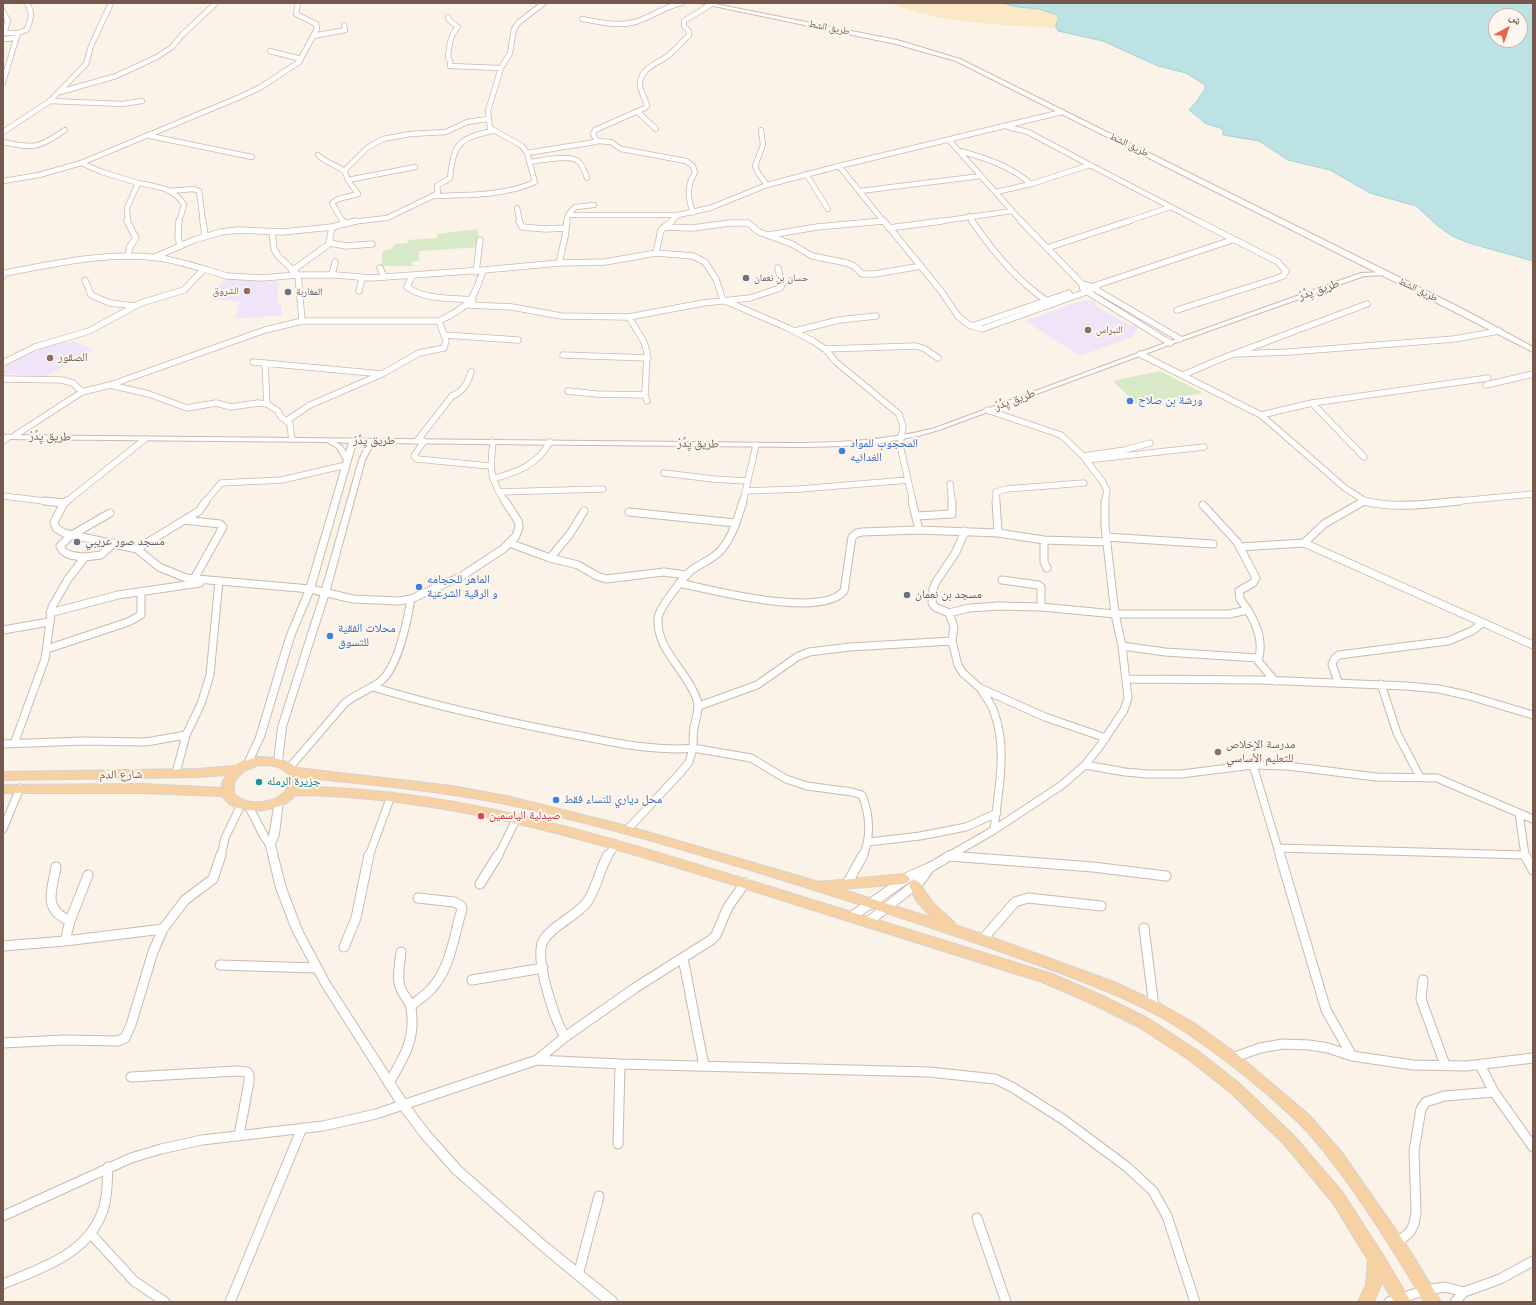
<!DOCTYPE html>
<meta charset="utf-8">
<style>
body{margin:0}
#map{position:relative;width:1536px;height:1305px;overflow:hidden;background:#fbf2e8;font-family:"Varela Round","Noto Naskh Arabic",sans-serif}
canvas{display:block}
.frame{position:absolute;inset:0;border:4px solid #74584d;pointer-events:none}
.north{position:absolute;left:1488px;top:8px;width:40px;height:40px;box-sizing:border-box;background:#fef6ee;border:1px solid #c7b7ae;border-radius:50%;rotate:40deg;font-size:11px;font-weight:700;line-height:16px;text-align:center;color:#74584d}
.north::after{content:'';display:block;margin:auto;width:14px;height:18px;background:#df6753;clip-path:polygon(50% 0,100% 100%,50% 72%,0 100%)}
</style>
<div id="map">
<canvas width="1536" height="1305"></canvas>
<div class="frame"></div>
<div class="north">ش</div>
</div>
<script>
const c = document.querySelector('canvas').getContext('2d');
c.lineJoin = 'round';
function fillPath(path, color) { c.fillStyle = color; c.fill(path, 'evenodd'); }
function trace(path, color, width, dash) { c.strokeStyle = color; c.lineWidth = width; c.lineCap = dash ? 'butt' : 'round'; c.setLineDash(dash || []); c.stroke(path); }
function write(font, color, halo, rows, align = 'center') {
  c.font = font + ' "Varela Round","Noto Naskh Arabic",sans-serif'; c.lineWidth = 4; c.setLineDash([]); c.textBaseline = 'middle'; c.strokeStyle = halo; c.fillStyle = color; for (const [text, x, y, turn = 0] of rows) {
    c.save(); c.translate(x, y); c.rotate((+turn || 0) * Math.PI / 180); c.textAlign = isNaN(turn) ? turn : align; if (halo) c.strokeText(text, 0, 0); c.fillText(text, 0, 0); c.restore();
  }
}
fillPath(new Path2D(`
 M225,277L265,282L278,281V303H281L282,315L235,319L240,301L212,299Z
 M1083,300L1093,301L1096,302L1095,306L1131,326L1135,325L1138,327L1134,334L1132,337L1080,356L1025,321Z
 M73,341L94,350L41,379L30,375L4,374L5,367L46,346Z`), '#efe4f8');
fillPath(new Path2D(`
 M478,229L480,247L419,251V261L412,262L413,266H382V253L385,250L392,249L395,244L407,243L408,240L438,238L437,234Z
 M1160,371L1203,393L1137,404L1113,381Z`), '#d7e9c6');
fillPath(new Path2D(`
 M890,3H1002L1018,7L1039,9L1057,15L1059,19L1056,23V28C1000,24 942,25 890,3Z`), '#f9e9c4');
const water = new Path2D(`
 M1002,3H1533V261L1469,243L1452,236L1438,226L1416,206L1370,193L1330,170L1288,160L1259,141L1223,135V129L1205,123L1189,110L1197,101L1205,89V85L1186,73L1158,66L1103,41L1058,31C1055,26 1055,23 1059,19L1057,15L1039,9L1018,7ZM1496,16H1520V40H1496Z`);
fillPath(water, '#bde2e4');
trace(water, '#a3d2d6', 1);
const minorFar3 = new Path2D(`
 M3,11L8,21L4,33H18
 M448,17L449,20L458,27C450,35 449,47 448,58L450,60V66L501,68
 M582,19C599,22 618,27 635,22C652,17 665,6 682,3
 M313,36L345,30L344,25
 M3,39L16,38
 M270,51L301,59
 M3,82L18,33L26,30C31,21 34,11 26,3
 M60,92L116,76L157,57L172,47L183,34L216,3
 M50,101L122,104L142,101
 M638,112L656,129
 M761,130L763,145L755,166L758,173L767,185
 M3,132L50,101L86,64L91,46L111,3
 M150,136L252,157
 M949,140L1022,222
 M597,141L611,142L621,149L686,161L693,166L695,173C686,186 688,198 693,213
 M3,142C34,149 39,148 65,130
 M960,151C986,158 1010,166 1031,184
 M527,153L595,142L597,141L593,134L595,130L645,108L647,106C646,98 639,91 640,82C642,67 659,63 669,55C676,49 682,42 689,35V31L684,26V21L710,5
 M318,155C328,165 337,164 345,172
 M529,162C540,161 570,154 578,161C583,165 585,173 587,178
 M81,163L240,97L261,87L299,62L317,29L316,24L296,14L298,3
 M1090,165L1200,222
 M806,174L828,209
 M348,180L345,172L346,169L367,148L383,139L410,134L446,132L467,122L488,119
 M3,181L39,175L81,163L102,172L138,183
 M168,191L194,189L199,191L203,222
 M860,191L981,176
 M996,192L1031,184L1090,165L1028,132L1008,127
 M432,196C466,195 504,196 535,182L527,153L522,146L490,128L488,111L501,68L510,53L514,29L519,22L544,3
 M517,208L520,222
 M568,215H678L710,208L767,185L839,166
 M969,216L973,222
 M128,222L127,208L138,183C155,186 175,188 184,205L179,222
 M343,222L332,203L338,199L358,194L348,180L415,167
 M350,222L387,218L435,195L438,192L437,186L450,178C454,143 458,139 492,131
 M566,222L568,215L575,207L594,205
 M670,222L678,215
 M876,222L883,221
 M884,222L839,166L1062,112
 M935,222L1012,211
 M1126,222L1170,207`);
const minorFar2 = new Path2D(`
 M127,221L136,238L130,246L128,256
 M179,221L178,236L180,246
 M203,221L205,236
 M343,221L344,223
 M519,221L522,227L545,229L565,228
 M884,221L941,291L958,316L969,325L982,329L1089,291L1097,286
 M972,221C993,252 1016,280 1047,301
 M1021,221L1082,284L1083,289L1170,343
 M332,227L356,221
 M664,227L692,228L730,223H748L759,232L792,244L812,256L847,263L854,266L862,274H875L921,266
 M889,228L942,221
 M272,232L274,249L278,256L298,275L302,321H439
 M769,235L817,227L883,221
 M330,243L346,246L372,244
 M1047,248L1129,221
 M656,253L661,230L672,221
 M155,257L194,240L221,232L238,230L282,232L332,227L329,244L292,271
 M559,263L565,237L567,221
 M380,268L384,277
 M476,272L480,240
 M332,275L335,262
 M3,276L4,273C55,264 107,251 159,258C175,260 189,265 204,269
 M412,276L407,287C425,300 452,298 473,300
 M85,280L91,295L110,303L135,306
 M1082,284L1090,286L1180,339
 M1094,286L1232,240
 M359,291L362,278
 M469,305L512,307L561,316L629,317L703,303L750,298L780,288L782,285L778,268
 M1177,310L1275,279L1283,276L1286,271L1278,262L1198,221
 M629,317L644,342L647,352L645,395L647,401
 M972,326L1069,293
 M795,331L839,320L876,316
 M445,335L518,340
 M825,349L916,346L925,349L938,358
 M1140,354L1261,415L1345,488L1367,502
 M1235,354L1289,352L1454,339L1499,331
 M563,355L648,358
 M253,362L382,374
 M3,363L35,347L89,331L141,303L184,290L204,269L227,276L262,278L298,275H336L371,278L483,270
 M265,363L267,404
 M1183,375L1223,358L1367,304
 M3,379L62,380L73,383L82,392
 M110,385L149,394L187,408L216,403L231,407L258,403L267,404L278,411L281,417L289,423
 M1486,385L1533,374
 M568,391L596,394L645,395
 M1312,403L1364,457
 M987,410L1061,435L1083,456L1102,481L1107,490L1105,502
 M1261,415L1312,403L1488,378
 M14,436L82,392L110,385L265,330L302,321
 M292,439L289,419L310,405L382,374L419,353L444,348L446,341L439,321C468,307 474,301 483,270L559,263L605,262L656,253L693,256L705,262L716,279L723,300L788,328L813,341L825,349L836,362L899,414L903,426L900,445L913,502
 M3,441L8,437
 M417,441L452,396C463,392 468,383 471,372
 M424,441L414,456L417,459L490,466
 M493,442C490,470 489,477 505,502
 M1083,456L1125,450L1150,443
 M1086,460L1204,447
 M664,473L713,479L747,481
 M493,479C519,471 536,466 550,442
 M950,484L952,502
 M745,491L800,489L908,480
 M499,492L603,489
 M3,496L53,502
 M66,502L145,439
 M205,502L221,483L282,480L346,465
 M743,502L756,445
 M996,502V492L1006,489L1084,483
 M1449,502L1533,494`);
const minorFar1 = new Path2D(`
 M44,501L64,503L67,501
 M912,501L919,530
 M996,501L998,533
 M1364,501C1395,509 1428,504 1460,501
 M64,503L54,522L56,528L64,533L137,549L159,567L186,578L310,589L353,599L399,601L411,599L462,576L503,549L516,536L519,527L518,521L505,501
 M629,512L735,523
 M916,516L952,514V501
 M184,520L220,524L223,527L194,579
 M965,531L956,552L936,582L933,589L932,603L935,607L949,613L969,608L999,606L1041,607L1115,614H1229L1248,610L1240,599L1239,591L1253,583L1256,578L1237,542L1203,505
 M1106,537L1213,544
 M1044,540V562L1047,568
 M509,543L550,558L578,565L597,576L606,579L664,572L686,575
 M1304,543L1324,524L1364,501
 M1240,547L1304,543L1533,645
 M137,549L199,511L206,501
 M85,557L101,555L114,543
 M550,558L570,534L584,511
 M1002,580L1038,585L1041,587V607
 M679,583C712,590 820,619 844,591L852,537L857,533L862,532L919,530L998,533L1044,540L1107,542
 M1248,610C1257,626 1264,642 1258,661L1275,681
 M50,613L118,595L200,583
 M949,613L954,627L952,641L958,665L963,673L980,688L1045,717L1106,738
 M3,630L49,622
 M1122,646L1165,652L1258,658
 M47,649L128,622L141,615V593
 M1126,679L1262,680L1407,686L1439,689L1466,695L1533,715
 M1338,682L1332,664L1335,658L1339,655L1448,641L1472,631L1482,623
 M1381,684L1397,733L1420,777
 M373,687C439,707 507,722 575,735C613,742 654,752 693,748C693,741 693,734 694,727C696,717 700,709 697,700C688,671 656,651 658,618C659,608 684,576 693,569C702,563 713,559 721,550C733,536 738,518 743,501
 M980,688C985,696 991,703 994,712C1008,749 998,791 994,830
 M699,706L757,685L797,657L809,652L850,647L952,641
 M3,744L83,741L146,742L186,735
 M14,744L45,659L52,607L68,579L85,557C75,556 64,556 60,546L70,536L110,513
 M1085,765L1125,772L1148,774H1181L1253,765L1288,766L1376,777L1437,778L1533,819
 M1253,765L1280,856
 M290,767L345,703C356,694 373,688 382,680C399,664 407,622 411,599
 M176,773L186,735L201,704L210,675L219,581
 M3,829L20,788
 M627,830L681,772L689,762L693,748L751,758L786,779L807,786L852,792L862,795C870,815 871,837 863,856
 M869,842L920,836L966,827L997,813
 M1279,848L1525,855L1519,813
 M1525,855L1526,856
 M221,856L225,838L241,805
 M369,856L391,796
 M498,856L517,818
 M608,856L616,844
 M949,856H954
 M949,856L994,830L1062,785L1085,765L1100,746L1124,710L1128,698L1122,646L1115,614L1105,526V501`);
const minor = new Path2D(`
 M1280,855L1326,1010L1352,1056
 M1525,855L1533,870
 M949,856L1093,867L1166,876
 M56,867C52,891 42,909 70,921
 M480,884L498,855
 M847,884L863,855
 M851,917L910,876L931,867L951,855
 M868,922L921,880L930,867
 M1144,928L1154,1007
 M983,939L1015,902L1028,898L1101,906
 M65,941L70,921L88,875
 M3,946L65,941L163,929
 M344,947L356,918L369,855
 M683,958L704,1066
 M220,965L316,968
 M472,980L543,968
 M1423,980L1421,999L1445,1065
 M411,1006C418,1000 426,995 432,988C451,967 454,935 462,909L461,906L454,902L418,898
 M565,1037C555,1020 534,959 543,941C552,925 576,917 587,902C597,888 599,870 608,855
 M3,1043L64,1040L118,1041L125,1038L131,1025L153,952L163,929L185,900L213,879L221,855
 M1232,1058L1260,1048L1283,1044L1309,1045L1328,1048L1352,1056L1413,1065L1467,1066L1533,1058
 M537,1060L620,1064L929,1072L995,1079L1012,1087L1064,1120L1127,1167L1153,1191L1167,1216L1195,1302
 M1480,1065L1494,1092L1533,1147
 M131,1077L237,1071L247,1072L249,1075V1082L239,1135
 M389,1083C404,1057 416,1039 411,1008C410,1001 403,995 401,989C396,979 400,963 401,952
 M618,1144L620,1064
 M3,1216L131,1158L161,1149L202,1140L323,1126L376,1114L537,1060L565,1037L635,988L711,940L716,935L728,907L745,883
 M977,1218L1006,1302
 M91,1234L134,1281L165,1302
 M1397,1243L1410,1232L1414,1224L1416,1212L1414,1151L1421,1109L1426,1102L1444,1096L1494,1092
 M578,1275L599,1196
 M3,1284C42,1268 88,1254 103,1210C108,1196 107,1181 108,1167
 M230,1302L302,1128
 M1389,1302L1426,1290L1445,1287L1464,1292
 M1455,1302L1464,1292L1500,1279L1533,1261`);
const tertiary = new Path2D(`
 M1386,272L1389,274L1388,275L1364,276L1172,344L939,430L918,436L880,443L843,446L804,447L374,443L365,460L329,593L286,727L282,762L278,765L274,762L278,727L321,593L359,460L367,443H356L314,589L294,637L264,737L251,765L247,768L243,765L256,737L286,637L306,589L344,460L337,448L327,442L3,439V435L784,443C835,443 885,441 935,428L1168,342L1361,273ZM336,442L349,443L346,452L342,446Z
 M279,798L282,799L283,801L279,834L275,845L286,888L302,930L329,981L408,1103L429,1131L461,1167L545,1241L616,1298L618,1302H603L537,1247L453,1173L421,1137L400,1109L322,986L292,930L276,888L266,846L259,835L245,807L246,805H252L269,837L275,801L276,799Z`);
const secondary = new Path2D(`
 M699,3H710L897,40L960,59L1461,308L1533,347V352L1455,312L956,61L896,44Z`);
const primary = new Path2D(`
 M258,757C273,757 286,759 297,768L452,786L506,796L627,826L819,882L904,874L908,876L910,879L908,882L904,884L841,889L932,918L916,900L909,885L911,882L915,880L919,882L926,893L934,904L954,922L955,925L988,936L1114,982L1159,1003L1194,1023L1237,1054L1309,1115L1343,1154L1409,1249L1441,1302H1424C1400,1261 1375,1221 1347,1182C1332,1161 1316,1140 1298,1122C1265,1091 1224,1058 1187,1033C1147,1006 1102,989 1058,972C1009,954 960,937 911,921C778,878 642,834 506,804C438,790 369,785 300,777V787C451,788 595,833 738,877C843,910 947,941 1052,974L1103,996L1149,1019L1198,1051L1240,1084L1295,1137L1343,1193L1381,1252L1411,1302H1394L1382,1282L1374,1302H1358L1366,1285L1368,1260L1333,1203L1285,1145L1230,1092L1188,1059L1139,1027L1093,1004L1042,982C939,949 835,917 731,884C588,840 446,796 295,795C284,811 247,815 231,805C228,803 225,799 222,796L143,793H3V785L143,784L222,788V783L227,775L197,777L3,780V772L197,769L235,766L244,761ZM258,765C270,765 279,765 288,773C288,777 290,783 288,786C281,805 246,807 234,794V783L237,778L244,771Z`);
trace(minorFar3, '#cdb9ae', 6);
trace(minorFar2, '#cdb9ae', 7);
trace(minorFar1, '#cdb9ae', 9);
trace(minor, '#cdb9ae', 11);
trace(tertiary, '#cdb9ae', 2);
trace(secondary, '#d2bbae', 2);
trace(primary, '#d8d0cd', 2);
trace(minorFar3, '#fff', 4.5);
trace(minorFar2, '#fff', 5.5);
trace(minorFar1, '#fff', 7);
trace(minor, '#fff', 9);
fillPath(tertiary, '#fff');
fillPath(secondary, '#fff');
fillPath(primary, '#f6d1a3');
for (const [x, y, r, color] of [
 [746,278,4,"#6b7280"],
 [247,291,4,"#8d6e63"],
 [288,292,4,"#6b7280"],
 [1088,330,4,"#8d6e63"],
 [50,358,4,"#8d6e63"],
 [1130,401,4,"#3f7fe0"],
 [842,451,4,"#3f7fe0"],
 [77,542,4,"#6b7280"],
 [419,587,4,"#3f7fe0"],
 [907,595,4,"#6b7280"],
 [330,636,4,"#3f7fe0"],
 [1218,752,4,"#8d6e63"],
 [259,782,4,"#0f9aa8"],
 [556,800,4,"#3f7fe0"],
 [481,816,4,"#e0444e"]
]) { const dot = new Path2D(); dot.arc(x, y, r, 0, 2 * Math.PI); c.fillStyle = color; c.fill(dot); trace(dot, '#fef6ee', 1.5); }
write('10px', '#74584d', '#fef6ee', [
 ["طريق الشط",829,28,11],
 ["طريق الشط",1129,145,26],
 ["طريق الشط",1418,290,26]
]);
write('10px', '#5b616d', '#fef6ee', [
 ["حسان بن نعمان",754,278],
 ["المغاربة",296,292]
], 'left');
write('10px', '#785e54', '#fef6ee', [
 ["الشروق",239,291],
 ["النبراس",1096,330,"left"]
], 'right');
write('12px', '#74584d', '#fef6ee', [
 ["طريق يِدِّرْ",1319,290,-19],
 ["طريق يِدِّرْ",1015,400,-20],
 ["طريق يِدِّرْ",50,437,1],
 ["طريق يِدِّرْ",374,441],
 ["طريق يِدِّرْ",698,444,1],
 ["شارع الدَم",121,775,-1]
]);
write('12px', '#785e54', '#fef6ee', [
 ["الصقور",58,358],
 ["مدرسة الإخلاص",1226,745],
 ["للتعليم الأساسي",1226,759]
], 'left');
write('12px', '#366cbe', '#fef6ee', [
 ["ورشة بن صلاح",1138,401],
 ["المحجوب للمواد",850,444],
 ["الغدائيه",850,458],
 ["الماهر للحجامه",427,580],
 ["و الرقية الشرعية",427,594],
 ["محلات الفقية",338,629],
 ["للتسوق",338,643],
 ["محل دياري للنساء فقط",564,800]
], 'left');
write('12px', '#5b616d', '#fef6ee', [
 ["مسجد صور عريبي",85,542],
 ["مسجد بن نعمان",915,595]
], 'left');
write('12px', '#0d838f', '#fef6ee', [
 ["جزيرة الرمله",267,782]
], 'left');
write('12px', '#be3a42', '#fef6ee', [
 ["صيدلية الياسمين",489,816]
], 'left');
</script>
